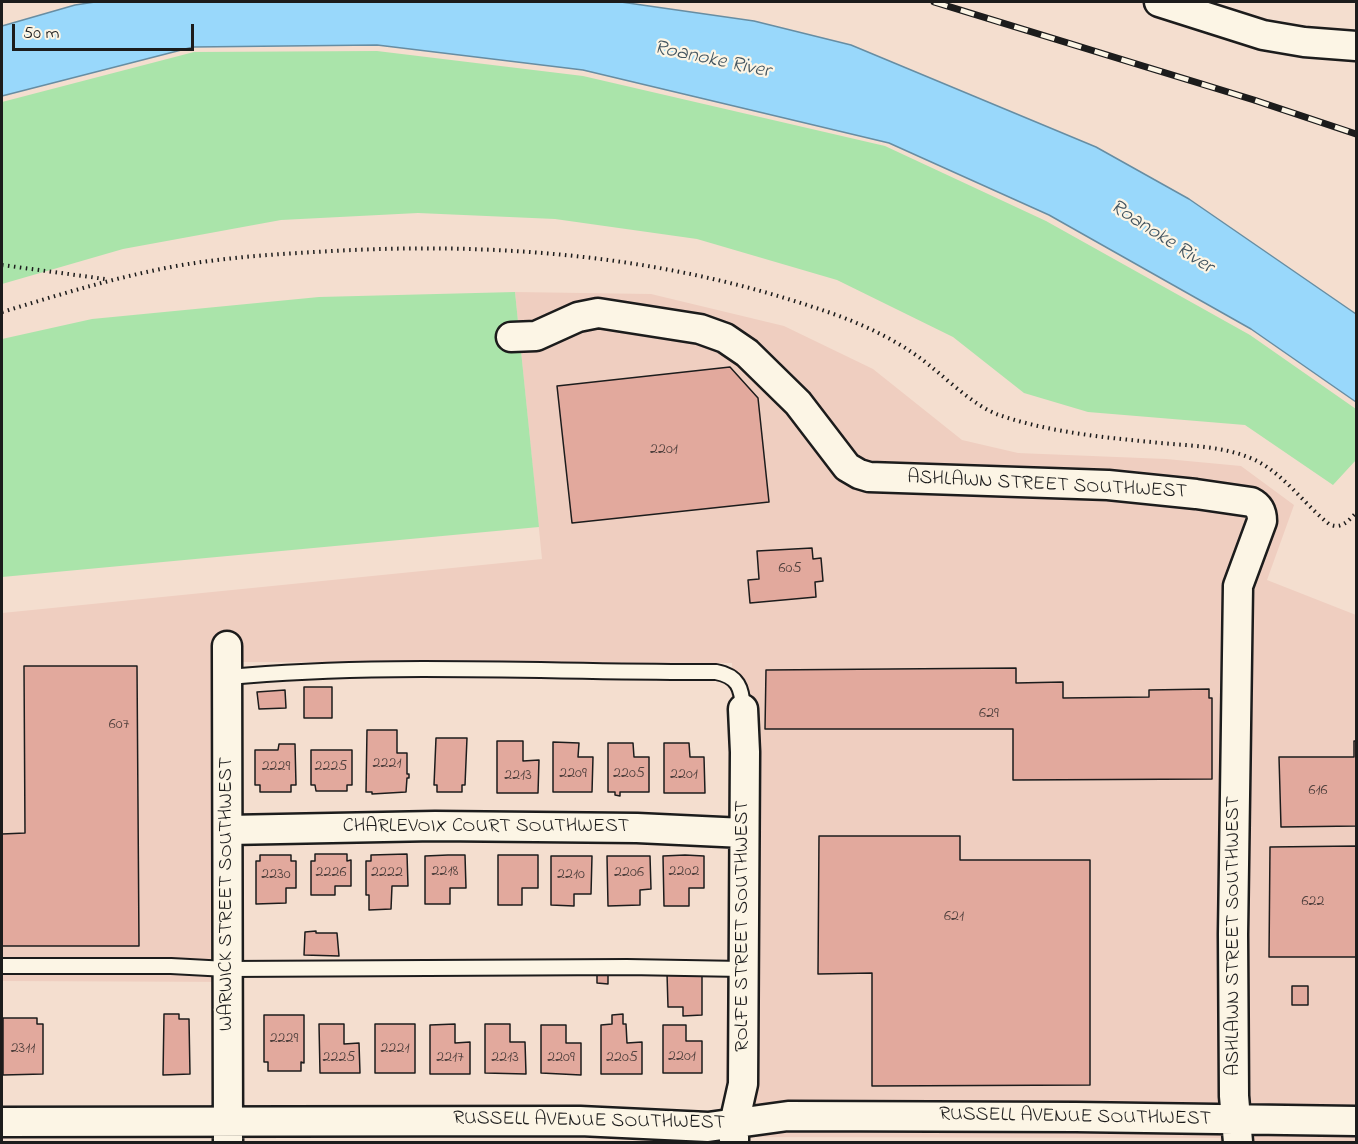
<!DOCTYPE html>
<style>
body{margin:0}
#map{position:relative;width:1358px;height:1144px;overflow:hidden;background:#f4decf;font-family:"Indie Flower",sans-serif}
canvas{display:block}
.frame{position:absolute;inset:0;border:3px solid #1c1c1c;pointer-events:none}
.scale{position:absolute;left:12px;top:24px;width:182px;height:27px;box-sizing:border-box;border:3px solid #1c1c1c;border-top:0;padding-left:8px;font-size:18px;line-height:21px;white-space:nowrap;color:#1c1c1c;-webkit-text-stroke:4px #fcf5e5;paint-order:stroke}
</style>
<div id="map">
<canvas width="1358" height="1144"></canvas>
<div class="frame"></div>
<div class="scale">50 m</div>
</div>
<script>
const c = document.querySelector('canvas').getContext('2d');
c.lineJoin = 'round';
function fillPath(path, color) { c.fillStyle = color; c.fill(path, 'evenodd'); }
function trace(path, color, width, dash) { c.strokeStyle = color; c.lineWidth = width; c.lineCap = dash ? 'butt' : 'round'; c.setLineDash(dash || []); c.stroke(path); }
function write(font, color, halo, rows, align = 'center') {
  c.font = font + ' "Indie Flower",sans-serif'; c.lineWidth = 4.5; c.setLineDash([]); c.textBaseline = 'middle'; c.strokeStyle = halo; c.fillStyle = color; for (const [text, x, y, turn = 0] of rows) {
    c.save(); c.translate(x, y); c.rotate((+turn || 0) * Math.PI / 180); c.textAlign = isNaN(turn) ? turn : align; if (halo) c.strokeText(text, 0, 0); c.fillText(text, 0, 0); c.restore();
  }
}
fillPath(new Path2D(`
 M515,292L651,294L784,326L873,369L962,440L1018,453L1166,459L1241,466L1294,505L1267,580L1356,615V1142H1220V1138L725,1137L732,663L241,662V982L2,981V613L542,559Z`), '#efcec0');
fillPath(new Path2D(`
 M377,51L583,76L885,146L1046,221L1250,335L1356,409V460L1333,485L1245,425L1088,412L1024,393L953,337L837,280L697,239L555,219L418,213L281,220L123,249L2,284V102L194,52Z
 M515,292L539,527L2,577V339L92,319L319,297Z`), '#aae4aa');
const water = new Path2D(`
 M95,2H621L754,21L851,45L1096,147L1189,199L1356,314V402L1251,329L1049,215L889,143L583,70L377,45L193,47L2,96V26L75,5Z`);
fillPath(water, '#99d8fb');
trace(water, '#678da2', 1.5);
const building = new Path2D(`
 M730,367L758,398L769,502L572,523L557,386Z
 M812,548L813,559L821,558L823,581L815,582L816,597L750,603L748,580L759,579L757,551Z
 M24,666H137L139,946H2V834L25,833Z
 M1016,668V683L1063,682V698L1149,697V690L1209,689V698H1212V779L1013,780V729H765L766,670Z
 M304,687H332V718H304Z
 M285,690L286,708L259,709L257,692Z
 M367,730H397V753H407V774H409V778H407L406,792L372,794V792H366Z
 M436,738H467L465,785H462V792H437V785H434Z
 M497,741H523V761L539,760L538,793H497Z
 M1354,741H1356V826L1281,827L1279,757H1354Z
 M553,742L579,743L578,757H593L592,792H553Z
 M608,743H633L634,757H649V792H620V796L615,795V792H608Z
 M664,743H689L690,757H704L705,793H664Z
 M279,744H295L296,785H291V792H260V785H255V750H278Z
 M311,750H352V785H347V791H316L315,785H311Z
 M819,836H960V860H1090V1085L872,1086V973L818,974Z
 M1356,846V957H1269L1270,847Z
 M315,854H347V861L351,860V886H335V895H311V861H315Z
 M407,854L408,886H392L391,909L369,910V895H366V861H371V855Z
 M260,855H291V861H296V888H286V903L256,904V861H260Z
 M448,855H465L466,888H450V904H425V856Z
 M498,855H538V888H522V905H498Z
 M685,855L704,856V888H689V906H664L663,856Z
 M551,856H592L591,894H574V906L551,905Z
 M607,856H650L651,889L640,890V905L608,906Z
 M316,931V933H337L339,956L304,955L305,932Z
 M702,971V1015L683,1016V1007H668L667,973Z
 M597,975H608V984L597,983Z
 M1292,986H1308V1005H1292Z
 M164,1014H179V1019H189L190,1074L163,1075Z
 M623,1014V1024H626L627,1043L642,1042V1074H601V1025L612,1024V1015Z
 M264,1015H304V1063L301,1062V1071H268V1062H264Z
 M3,1018H37V1024H43V1074L3,1075Z
 M319,1024H344V1044L359,1043L360,1073H320Z
 M375,1024H415V1073H375Z
 M455,1024V1043L470,1042V1074H430V1025Z
 M485,1024H510V1042H525L526,1074L485,1073Z
 M541,1025H566V1043H581V1075L541,1073Z
 M663,1025H686V1041H702V1073H663Z`);
fillPath(building, '#e2a99d');
trace(building, '#1c1c1c', 1.5);
const lane = new Path2D(`
 M228,677C390,662 553,673 716,672C738,676 742,688 743,709
 M2,966H171L227,969L627,967L743,969`);
const street = new Path2D(`
 M1159,2L1263,35L1304,42L1356,46
 M511,337L536,336L578,317L598,313L700,329L725,338L747,353L798,403L847,467L859,474L869,477L1108,485L1196,494L1251,502C1259,506 1262,511 1262,521L1238,586L1233,934L1234,1096L1238,1142
 M227,646L228,1142
 M228,830L435,826L637,828L744,833
 M2,1122L580,1121L708,1127L788,1116L1076,1117L1356,1121
 M734,1140V1124L743,1084L745,752L743,709`);
trace(lane, '#1c1c1c', 18);
trace(street, '#1c1c1c', 33);
trace(new Path2D(`
 M2,265L105,279
 M2,312C58,295 113,278 171,267C225,257 278,254 332,251C498,242 660,255 819,309C853,320 890,336 920,358C942,374 973,406 999,415C1049,432 1100,437 1151,442C1186,446 1223,445 1255,460C1284,474 1304,504 1329,524C1341,530 1348,521 1356,513`), '#1c1c1c', 4, [1.5, 4.5]);
trace(lane, '#fcf5e5', 14);
trace(street, '#fcf5e5', 28);
const rail = new Path2D(`
 M934,2L1254,100L1356,134`);
trace(rail, '#1c1c1c', 7);
trace(rail, '#fcf5e5', 4.5, [14]);
write('16px', '#4e3f3c', null, [
 ["2201",664,450],
 ["605",790,569],
 ["629",989,714],
 ["607",119,725],
 ["2221",387,764],
 ["2229",276,767],
 ["2225",331,767],
 ["2209",573,774],
 ["2205",629,774],
 ["2201",684,775],
 ["2213",518,776],
 ["616",1318,791],
 ["2218",445,872],
 ["2202",684,872],
 ["2226",331,873],
 ["2222",387,873],
 ["2206",629,873],
 ["2230",276,875],
 ["2210",571,875],
 ["622",1313,902],
 ["621",954,917],
 ["2229",284,1039],
 ["2311",23,1049],
 ["2221",395,1049],
 ["2201",682,1057],
 ["2225",339,1058],
 ["2217",450,1058],
 ["2213",505,1058],
 ["2209",561,1058],
 ["2205",622,1058]
]);
write('20px', '#1c1c1c', '#fcf5e5', [
 ["ASHLAWN STREET SOUTHWEST",1047,486,3],
 ["CHARLEVOIX COURT SOUTHWEST",486,828],
 ["WARWICK STREET SOUTHWEST",228,894,-90],
 ["ROLFE STREET SOUTHWEST",744,926,-90],
 ["ASHLAWN STREET SOUTHWEST",1235,936,-90],
 ["RUSSELL AVENUE SOUTHWEST",1075,1118,1],
 ["RUSSELL AVENUE SOUTHWEST",589,1122,1]
]);
write('italic 21px', '#42545f', '#fcf5e5', [
 ["Roanoke River",712,61,12],
 ["Roanoke River",1161,238,33]
]);
</script>
